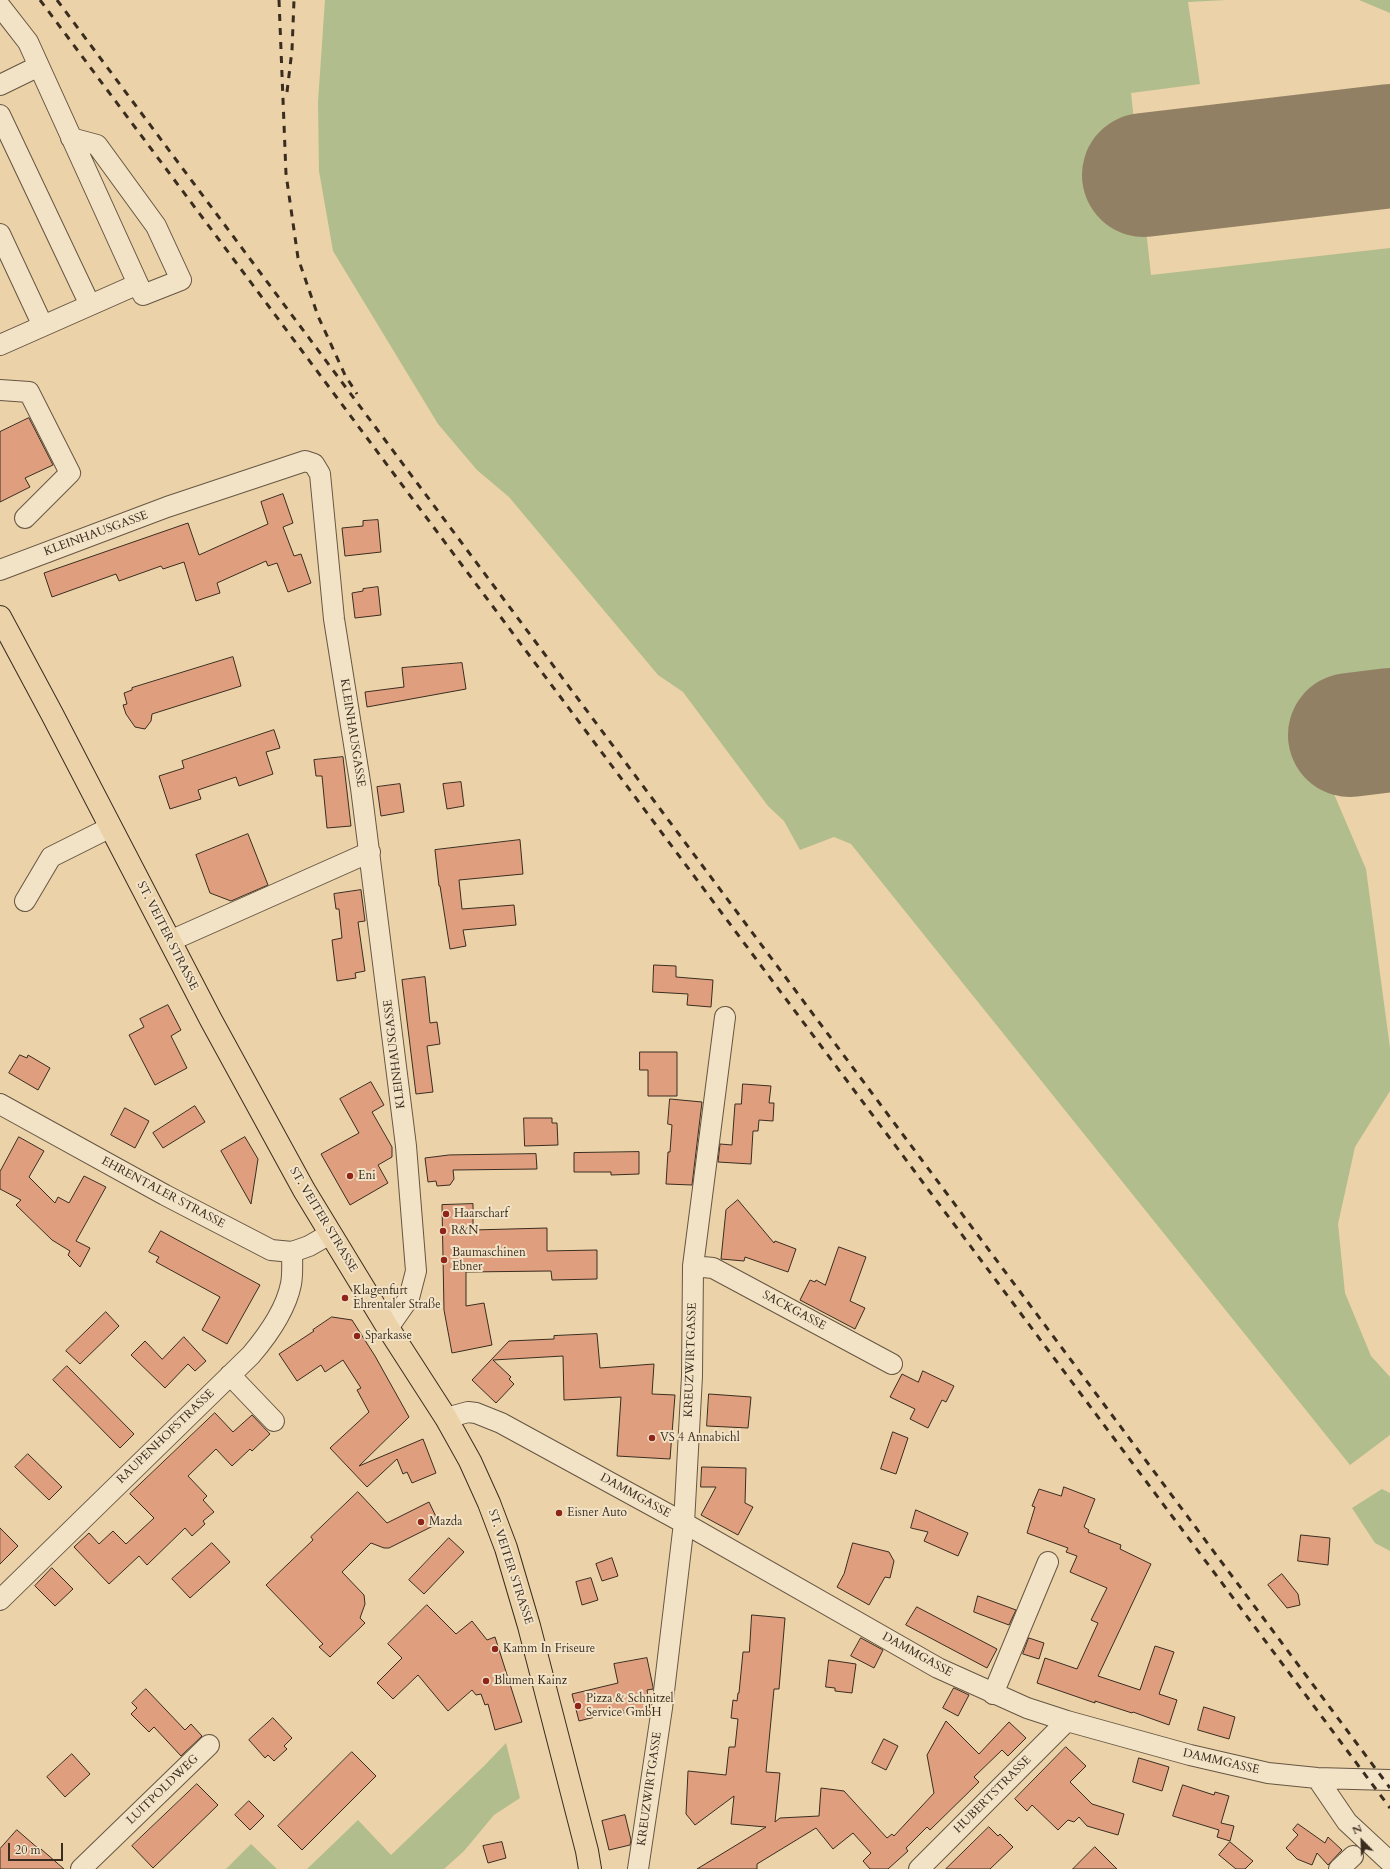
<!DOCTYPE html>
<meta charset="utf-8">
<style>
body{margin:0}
#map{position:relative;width:1390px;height:1869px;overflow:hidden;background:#ebd2a8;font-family:Cardo,serif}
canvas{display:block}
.north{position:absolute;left:1342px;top:1821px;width:40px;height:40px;-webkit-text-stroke:3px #f2e2c6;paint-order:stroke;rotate:337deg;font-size:11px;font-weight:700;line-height:16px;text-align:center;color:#3a2d20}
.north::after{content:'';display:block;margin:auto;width:14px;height:18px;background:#3a2d20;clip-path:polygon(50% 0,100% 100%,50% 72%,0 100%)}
.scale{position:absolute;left:8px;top:1843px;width:55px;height:18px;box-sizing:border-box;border:2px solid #3a2d20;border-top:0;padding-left:5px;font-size:12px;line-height:14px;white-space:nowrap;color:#3a2d20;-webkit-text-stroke:3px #f2e2c6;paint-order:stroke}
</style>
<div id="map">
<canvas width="1390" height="1869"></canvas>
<div class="north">N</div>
<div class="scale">20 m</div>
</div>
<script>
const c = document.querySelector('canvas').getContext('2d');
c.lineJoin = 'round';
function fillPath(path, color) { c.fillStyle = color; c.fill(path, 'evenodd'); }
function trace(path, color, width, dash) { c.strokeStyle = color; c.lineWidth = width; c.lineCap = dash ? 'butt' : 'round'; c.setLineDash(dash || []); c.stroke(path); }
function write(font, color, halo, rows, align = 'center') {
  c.font = font + ' Cardo,serif'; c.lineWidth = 4; c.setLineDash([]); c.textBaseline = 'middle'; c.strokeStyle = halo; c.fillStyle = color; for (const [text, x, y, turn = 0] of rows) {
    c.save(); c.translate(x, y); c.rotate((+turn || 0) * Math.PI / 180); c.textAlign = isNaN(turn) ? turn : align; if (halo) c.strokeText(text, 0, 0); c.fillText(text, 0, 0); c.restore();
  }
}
fillPath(new Path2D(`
 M325,0H1226L1188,2L1200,84L1131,93L1151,275L1390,248V679L1320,688L1334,794L1366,869L1390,1048V1091L1355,1147L1338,1224L1345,1293L1371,1356L1390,1377V1435L1350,1465L851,844L834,837L800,850L784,821L768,806L683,692L658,675L509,497L477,470L438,424L333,251L319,171L318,102Z
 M1359,0H1390V13Z
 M1382,1489L1390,1493V1551L1375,1543L1352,1508Z
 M506,1743L520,1798L494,1815L464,1851L444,1869H307L358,1820L391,1855L484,1766Z
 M251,1844L277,1869H226Z`), '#b1bd8c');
trace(new Path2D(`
 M1144,175L1390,146
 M1350,735L1390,730`), '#928064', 124);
const building = new Path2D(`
 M29,418L53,465L25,478L30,487L0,502V432Z
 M283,494L293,523L283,527L294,556L301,554L311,583L288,592L277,563L268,566L266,561L217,583L220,593L196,601L184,562L163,569L161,566L119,581L116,574L52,597L44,573L188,523L199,555L268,524L261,502Z
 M378,520L381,552L345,556L342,528L363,526V521Z
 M378,587L381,615L355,618L352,593L363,591V589Z
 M233,657L241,686L152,714L151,721L145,729L135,727L126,714L123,705L127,704L124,693L132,690V688Z
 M462,663L466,689L367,707L365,692L404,687L402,668Z
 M274,730L280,748L266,752L273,774L239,786L236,777L198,790L201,799L170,809L159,776L184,768L182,761Z
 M343,757L351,826L327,828L322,776H316L314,760Z
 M461,782L464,806L447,809L443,784Z
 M400,784L404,812L381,816L377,787Z
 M248,834L268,885L231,901L210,893L196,855Z
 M520,840L523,874L459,880L462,909L514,905L516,925L463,930L466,946L450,949L440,886H439L435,850Z
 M361,890L365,921L358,922L365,971L355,973L356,978L337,981L332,940L342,938L339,909H336L334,894Z
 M654,965L676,966V977L713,980L711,1007L687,1005L688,994L653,992Z
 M425,977L430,1023L437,1022L440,1044L427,1046L433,1092L416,1094L402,980Z
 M168,1005L181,1030L171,1036L187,1068L155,1085L129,1035L144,1027L140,1019Z
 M640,1052H677V1096H648V1070H640Z
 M20,1055L27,1058L28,1055L50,1068L38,1090L9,1073Z
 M371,1082L384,1105L372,1112L392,1147V1157L378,1165L388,1183L350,1205L321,1154L359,1133L340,1099Z
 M743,1084L771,1086L769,1103H774L773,1121L759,1120L758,1131H753L751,1164L718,1162L720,1144L732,1145L735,1104H741Z
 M670,1099L702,1102L692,1185L666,1184L668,1152H670L672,1125L668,1124Z
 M195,1106L205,1122L163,1148L153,1133Z
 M125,1108L149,1121L135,1148L111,1135Z
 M524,1118H552V1123H557L558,1145L525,1146Z
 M19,1137L44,1151L29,1177L55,1203L58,1197L69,1203L84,1176L106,1187L76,1241L90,1248L80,1267L68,1255L70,1251L52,1240L16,1205L21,1200L0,1189V1172Z
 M245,1137L258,1159L251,1204L221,1151Z
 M639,1152V1174L611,1175V1172H574V1153Z
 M536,1154L537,1169L453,1170L454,1179L450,1185L437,1186L436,1181L428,1182L425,1158L449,1155Z
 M738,1200L774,1243L775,1241L796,1249L788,1272L745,1257L744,1261L721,1259L726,1210Z
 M473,1204V1230L547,1228V1251L597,1250V1279L552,1280L551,1271L466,1272V1306L484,1303L492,1345L452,1353L444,1310L442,1205Z
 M161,1231L260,1285L227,1344L202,1330L220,1297L156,1262L159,1257L149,1252Z
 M839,1247L866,1257L850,1301L865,1308L855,1329L800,1300L810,1280L815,1282L816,1280L825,1285Z
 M106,1312L119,1326L80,1364L66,1351Z
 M332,1317L352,1320L375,1356L409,1417L359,1466L423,1439L436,1473L412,1483L407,1472L403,1474L397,1459L367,1487L330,1448L369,1412L357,1390L361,1388L343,1360L325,1372L321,1365L297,1381L279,1354L314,1331L313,1330Z
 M597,1334L600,1368L654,1364L652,1394L675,1395L670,1459L617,1456L621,1397L564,1400L563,1356L493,1360L511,1377L509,1379L514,1384L496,1403L472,1380L509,1341L554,1339V1336Z
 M184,1337L206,1361L195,1371L188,1364L165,1388L131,1355L145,1341L162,1359Z
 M67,1366L134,1434L120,1448L53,1380Z
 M923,1371L954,1386L946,1402L942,1400L928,1428L910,1419L915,1409L890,1397L902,1374L918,1382Z
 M709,1394L751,1397L748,1428L707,1426Z
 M215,1413L233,1432L252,1415L270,1434L252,1451L250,1449L232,1466L216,1449L188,1476L207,1496L203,1500L214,1512L203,1521L205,1524L192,1536L185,1528L147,1565L139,1556L109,1584L74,1547L89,1533L99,1544L113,1531L126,1544L154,1518L130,1494Z
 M893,1432L908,1438L896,1474L881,1469Z
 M28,1454L62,1487L49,1500L15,1467Z
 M702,1467L746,1468L745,1503L753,1507L738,1535L701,1515L716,1487H701Z
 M1064,1487L1095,1499L1084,1527L1089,1530L1088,1532L1121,1545L1120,1549L1151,1564L1098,1676L1140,1690L1155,1646L1174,1652L1159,1694L1177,1700L1169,1725L1133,1712L1132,1713L1095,1701V1703L1037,1683L1045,1658L1077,1669L1098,1623L1091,1620L1107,1588L1070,1572L1077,1556L1066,1552L1068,1548L1027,1533L1035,1507L1032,1506L1039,1489L1061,1496Z
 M358,1492L387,1523L429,1502L439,1523L389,1548H384L371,1543L342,1572L364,1595L365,1604L360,1618L365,1623L330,1657L319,1647L323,1644L266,1585L313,1540L311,1537Z
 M916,1510L968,1533L958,1556L924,1541L928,1532L911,1528Z
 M0,1528L18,1546L0,1564Z
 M1301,1535L1330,1538L1328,1565L1298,1561Z
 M449,1538L464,1552L424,1594L409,1580Z
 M212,1543L230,1562L190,1598L172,1579Z
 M853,1543L889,1552L894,1561L890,1578L885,1577L869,1605L837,1587L844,1574Z
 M612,1558L618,1576L602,1581L596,1564Z
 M52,1568L73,1589L55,1606L35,1586Z
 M1282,1574L1298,1594L1300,1605L1287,1608L1268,1585Z
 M591,1578L598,1600L582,1605L576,1582Z
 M978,1596L1016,1610L1009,1625L974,1612Z
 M427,1605L456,1634L472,1621L487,1640L495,1637L522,1722L495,1730L488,1704L485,1705L481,1694L476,1695L472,1690L448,1711L418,1675L393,1699L377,1683L402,1658L388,1644Z
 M917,1607L997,1649L987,1668L906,1625Z
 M752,1615L785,1618L779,1689H774L766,1772L780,1773L775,1822L780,1818L819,1816L821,1788L844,1791L887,1838L892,1834L894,1836L934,1793L927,1755L946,1721L979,1754L1009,1722L1026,1738L1008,1756L1002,1750L974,1777L979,1782L930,1830L927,1827L906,1848L908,1851L888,1869H870L863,1861L871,1853L853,1833L833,1849L816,1828L757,1864V1869H697L766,1827L731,1824L734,1796L695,1825L686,1814L688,1771L726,1775L729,1747H735L738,1719L731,1718L733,1700L737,1701L738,1693H739L743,1652H749Z
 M861,1638L883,1650L874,1668L851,1656Z
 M1029,1638L1044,1643L1039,1659L1023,1654Z
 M647,1658L653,1687V1689L647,1690L650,1708L623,1713V1710L579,1721L572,1694L618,1683L614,1664Z
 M829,1660L856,1664L852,1693L835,1691V1688L826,1687Z
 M954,1688L969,1695L958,1716L943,1708Z
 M146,1689L185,1730L191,1724L202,1736L181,1756L154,1727L149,1732L131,1714L137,1708L132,1703Z
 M1204,1707L1235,1717L1229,1739L1198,1730Z
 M273,1718L292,1738L284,1746L287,1749L274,1761L268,1755L265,1758L249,1740Z
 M884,1739L898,1746L886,1770L872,1763Z
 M1066,1747L1086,1766L1070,1782L1092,1804L1124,1814L1118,1835L1087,1826L1079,1817L1074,1822L1068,1820L1058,1830L1032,1805L1027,1811L1015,1799Z
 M352,1752L376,1776L302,1850L278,1826Z
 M72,1754L90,1774L65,1797L47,1777Z
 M1139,1758L1169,1767L1162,1791L1133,1782Z
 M197,1784L218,1805L153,1868L132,1846Z
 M1183,1785L1214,1795L1215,1792L1229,1796L1221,1823L1234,1826L1230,1841L1217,1837L1219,1830L1173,1816Z
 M249,1801L264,1816L250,1830L235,1815Z
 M625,1815L631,1840L630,1845L609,1850L602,1821Z
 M1298,1824L1325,1843L1328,1837L1342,1850L1328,1865L1317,1853L1312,1865L1297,1859L1286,1848L1298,1835L1293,1830Z
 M989,1827L998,1836L1000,1834L1013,1847L990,1869H946Z
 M17,1830L40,1850L41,1849L64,1869H0V1849Z
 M502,1842L506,1858L488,1863L483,1846Z
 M1230,1842L1253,1861L1245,1869H1236L1219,1855Z
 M1095,1847L1117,1869H1073Z`);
fillPath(building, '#df9f7f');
trace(building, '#3a2d20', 1);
const minor = new Path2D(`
 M0,6L28,42L143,295L181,280L156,226L97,145L71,138
 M0,85L39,66
 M0,115L90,305
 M0,234L43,326
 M0,345L138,284
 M0,390L29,392L70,473L25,518
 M0,570L167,507L305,461L314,464L320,474L334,619L361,788L406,1146L416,1271L409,1298L388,1328
 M25,901L51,857L111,827
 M170,941L370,852
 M0,1104L165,1195L271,1250L292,1252L309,1246L330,1234
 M693,1266L713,1268L892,1364
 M230,1375L274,1421
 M446,1418L468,1412L476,1413L501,1423L684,1523L938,1668L1027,1708L1067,1721L1190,1755L1268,1773L1317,1778L1390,1780
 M0,1600L251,1355C268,1335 286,1309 291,1284C293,1273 292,1262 292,1252
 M993,1694L1048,1562
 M1317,1778L1347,1822L1390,1862
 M81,1869L209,1745
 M638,1869L662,1708L684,1523L692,1376L693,1266L725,1017
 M919,1869L1067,1721
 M1339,1869L1353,1856`);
const major = new Path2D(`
 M0,617L52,714L211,1020L304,1190L388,1328L446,1418L470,1461L489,1503L506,1548L529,1626L587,1851L590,1869`);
trace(minor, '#665642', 22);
trace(major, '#3a2d20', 24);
trace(minor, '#f2e2c6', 20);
trace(major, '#ebd2a8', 22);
trace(new Path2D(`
 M40,0L1390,1808
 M57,0L1390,1788
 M279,0L286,174L298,258L318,316L345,375L357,394
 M287,92L292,50L294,0`), '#3a2d20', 3, [7, 7]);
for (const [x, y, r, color] of [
 [350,1176,4,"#8f2418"],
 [446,1214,4,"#8f2418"],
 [443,1231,4,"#8f2418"],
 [444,1260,4,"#8f2418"],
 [345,1298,4,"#8f2418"],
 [357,1336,4,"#8f2418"],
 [652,1438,4,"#8f2418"],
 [559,1513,4,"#8f2418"],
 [421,1522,4,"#8f2418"],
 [495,1649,4,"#8f2418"],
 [486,1681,4,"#8f2418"],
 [578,1706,4,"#8f2418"]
]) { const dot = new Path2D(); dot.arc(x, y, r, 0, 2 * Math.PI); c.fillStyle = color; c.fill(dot); trace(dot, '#f2e2c6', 1.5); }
write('12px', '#3a2d20', '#f2e2c6', [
 ["KLEINHAUSGASSE",96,534,-20],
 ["KLEINHAUSGASSE",352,733,81],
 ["ST. VEITER STRASSE",167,936,63],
 ["KLEINHAUSGASSE",395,1054,-97],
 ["EHRENTALER STRASSE",163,1193,28],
 ["ST. VEITER STRASSE",323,1220,59],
 ["SACKGASSE",794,1311,28],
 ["KREUZWIRTGASSE",691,1360,-88],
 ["RAUPENHOFSTRASSE",166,1437,-44],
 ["DAMMGASSE",635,1496,29],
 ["ST. VEITER STRASSE",510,1567,72],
 ["DAMMGASSE",917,1655,29],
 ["DAMMGASSE",1221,1762,13],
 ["KREUZWIRTGASSE",650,1789,-82],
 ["LUITPOLDWEG",163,1790,-44],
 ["HUBERTSTRASSE",993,1795,-45]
]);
write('12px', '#3a2d20', '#f2e2c6', [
 ["Eni",358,1176],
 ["Haarscharf",454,1214],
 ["R&N",451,1231],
 ["Baumaschinen",452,1253],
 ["Ebner",452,1267],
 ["Klagenfurt",353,1291],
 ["Ehrentaler Straße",353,1305],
 ["Sparkasse",365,1336],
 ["VS 4 Annabichl",660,1438],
 ["Eisner Auto",567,1513],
 ["Mazda",429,1522],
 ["Kamm In Friseure",503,1649],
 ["Blumen Kainz",494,1681],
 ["Pizza & Schnitzel",586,1699],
 ["Service GmbH",586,1713]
], 'left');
</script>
